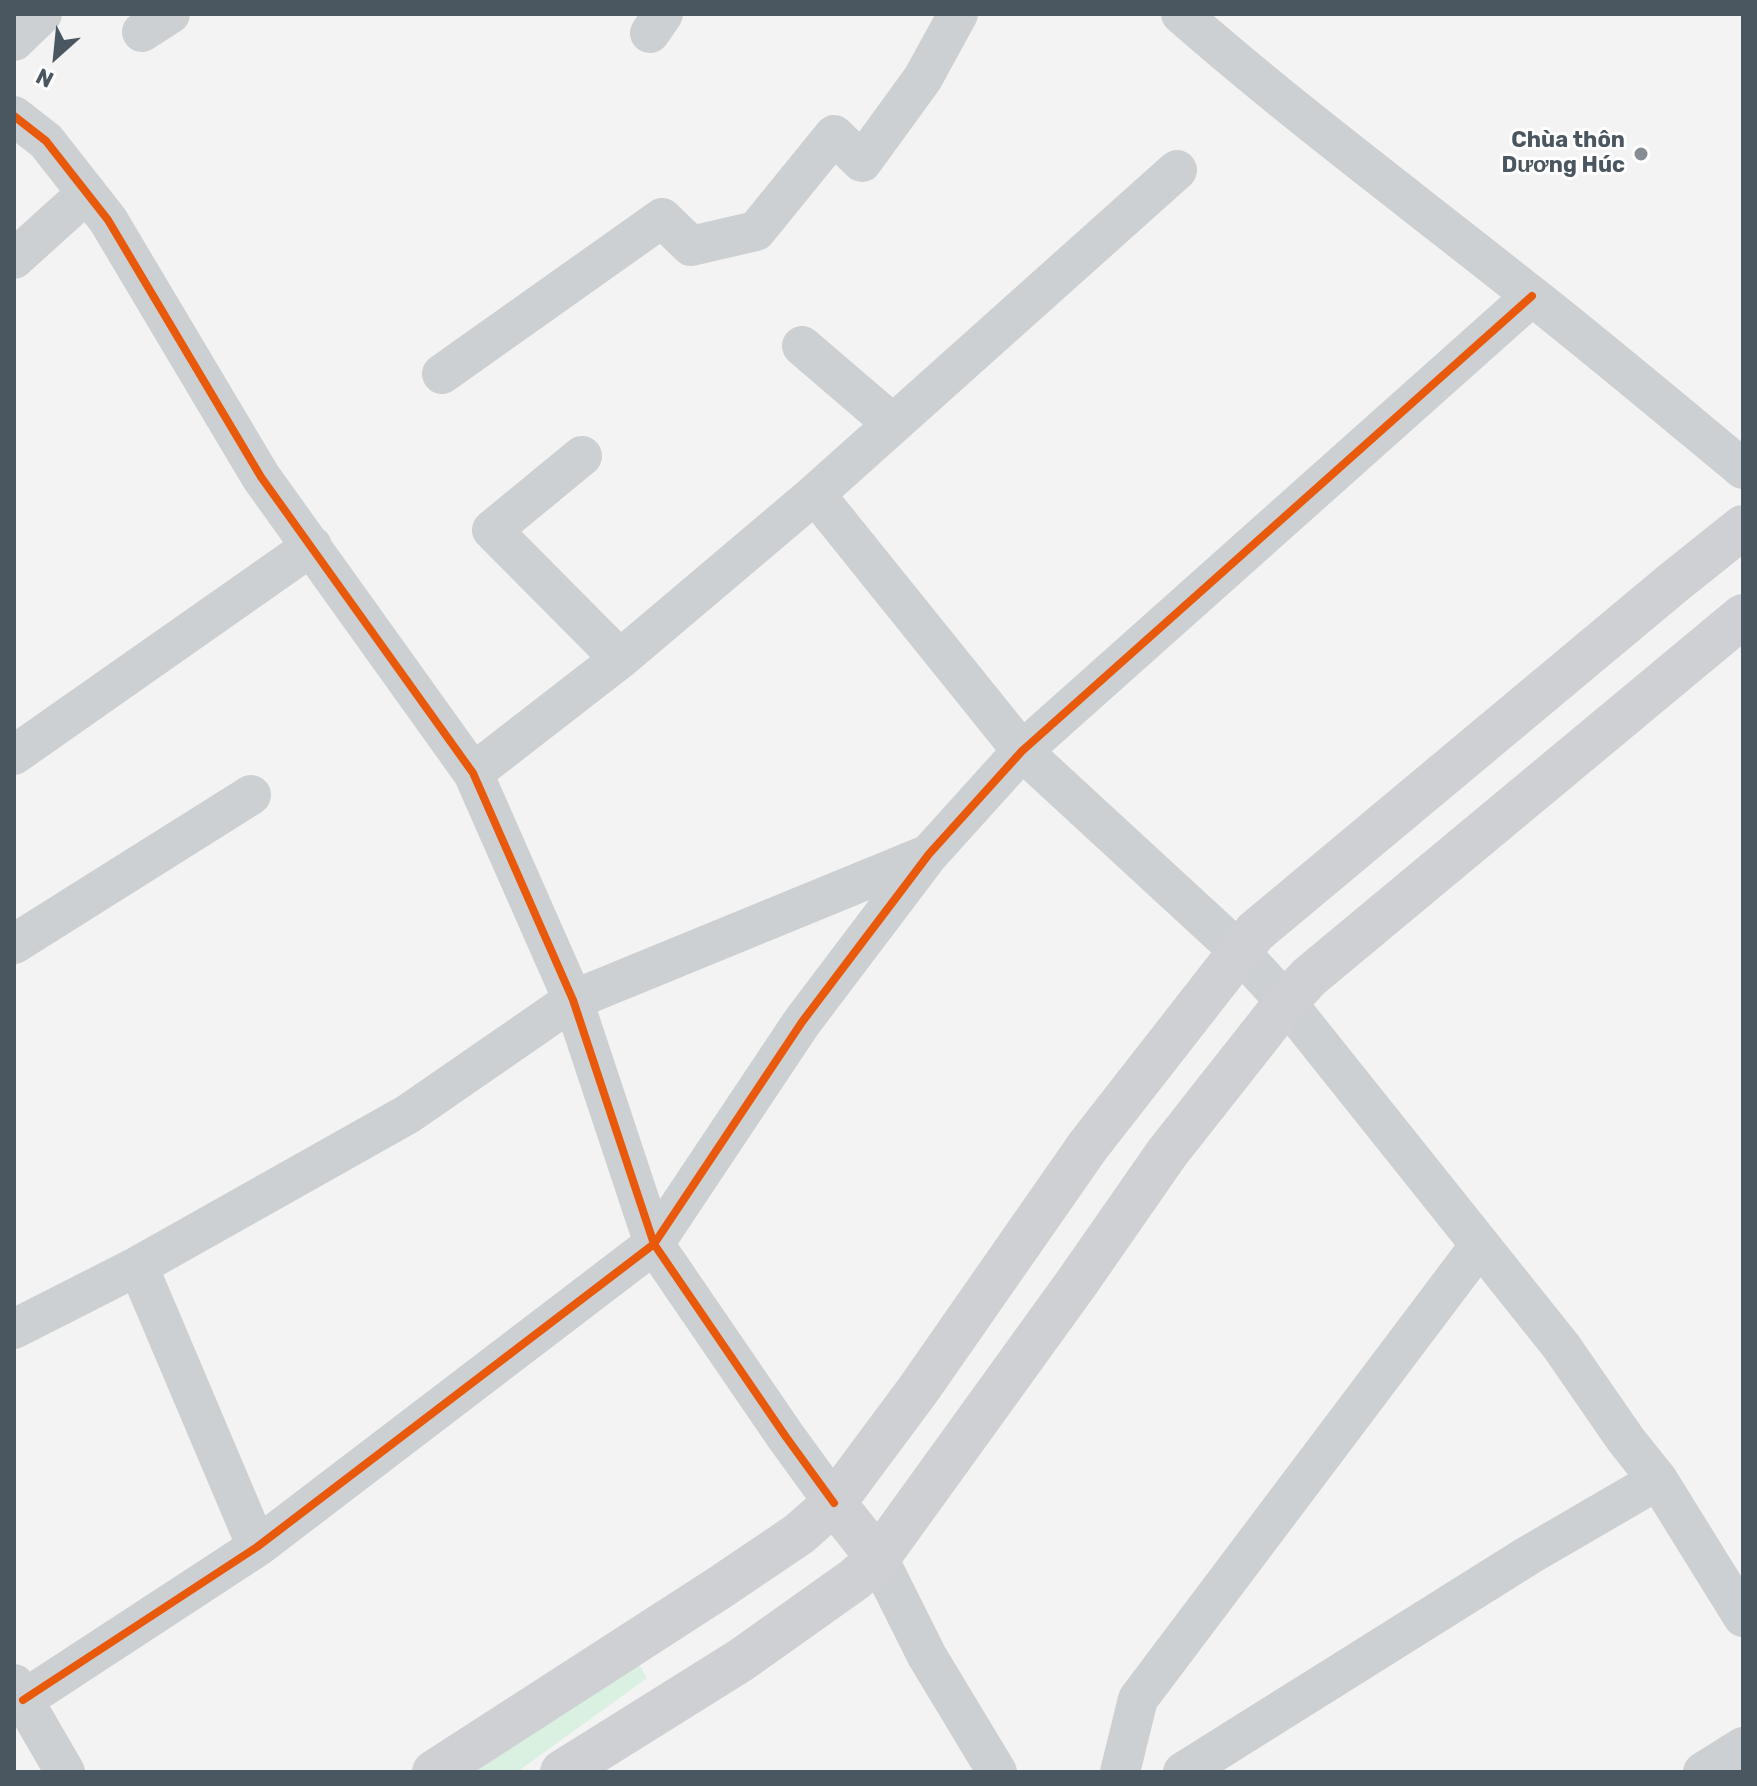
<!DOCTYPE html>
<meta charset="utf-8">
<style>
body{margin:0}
#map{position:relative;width:1757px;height:1786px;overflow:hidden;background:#f4f3f3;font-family:Rubik,sans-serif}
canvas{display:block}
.frame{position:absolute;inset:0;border:16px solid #4a5760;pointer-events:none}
.north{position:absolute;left:16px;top:16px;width:80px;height:80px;-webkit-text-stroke:6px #fff;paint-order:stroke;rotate:207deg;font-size:22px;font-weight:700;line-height:32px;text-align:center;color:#4a5760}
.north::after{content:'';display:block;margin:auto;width:28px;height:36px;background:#4a5760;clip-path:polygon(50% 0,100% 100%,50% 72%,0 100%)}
</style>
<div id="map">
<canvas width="1757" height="1786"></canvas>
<div class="frame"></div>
<div class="north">N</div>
</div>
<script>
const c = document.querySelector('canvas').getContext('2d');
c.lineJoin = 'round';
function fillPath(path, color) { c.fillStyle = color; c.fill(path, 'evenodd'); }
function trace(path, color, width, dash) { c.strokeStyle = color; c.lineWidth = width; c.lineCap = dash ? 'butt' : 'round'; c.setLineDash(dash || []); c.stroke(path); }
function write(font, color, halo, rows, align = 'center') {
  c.font = font + ' Rubik,sans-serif'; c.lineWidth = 6; c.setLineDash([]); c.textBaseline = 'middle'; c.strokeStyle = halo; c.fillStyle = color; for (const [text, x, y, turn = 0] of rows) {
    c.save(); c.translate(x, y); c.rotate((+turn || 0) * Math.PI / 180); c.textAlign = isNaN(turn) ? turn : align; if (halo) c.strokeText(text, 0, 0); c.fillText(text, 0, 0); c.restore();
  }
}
fillPath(new Path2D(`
 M637,1661L647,1678L517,1772H475Z`), '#daf1e1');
trace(new Path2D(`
 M1181,14C1294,113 1414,202 1532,296C1603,352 1673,411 1743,469
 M142,32L170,14
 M650,33L663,14
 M14,41L42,14
 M14,116L46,141L108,220L261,477L473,773L573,1000L654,1244L786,1437L834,1503
 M14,259L87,193
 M802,346L893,424
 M442,374L662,218L691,246L756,231L834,135L862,162L923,78L958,14
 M582,456L492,530L620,659
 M815,494L1022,751L1239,951L1286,1002L1561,1346L1626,1440L1658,1480L1743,1617
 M14,755L312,546
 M473,773L620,659L815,494L1177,170
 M14,944L251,795
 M14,1329L138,1266
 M257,1547L138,1266L408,1114L573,1000L929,854
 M878,1558L927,1656L997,1772
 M14,1684L65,1772
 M23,1700L257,1547L654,1244L802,1022L929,854L1022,751L1532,296
 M1120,1772L1138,1699L1480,1245
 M1183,1772L1529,1555L1658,1480
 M1703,1772L1743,1747`), '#cdd0d2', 40);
trace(new Path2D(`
 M834,1503L878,1558
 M434,1772L719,1588L799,1534L834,1503L918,1390L1088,1146L1255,932L1673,583L1743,527
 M562,1772L741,1660L855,1579L878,1558L1078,1281L1167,1153L1286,1002L1309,977L1743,616`), '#ced0d3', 44);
trace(new Path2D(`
 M14,116L46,141L108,220L261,477L473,773L573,1000L654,1244L786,1437L834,1503
 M23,1700L257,1547L654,1244L802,1022L929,854L1022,751L1532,296`), '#e8590c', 8);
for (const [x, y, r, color] of [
 [1641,154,8,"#868e93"]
]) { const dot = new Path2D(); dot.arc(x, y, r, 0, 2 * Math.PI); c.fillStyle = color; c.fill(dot); trace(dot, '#fff', 3); }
write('bold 22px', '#4a5760', '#fff', [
 ["Chùa thôn",1625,141],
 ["Dương Húc",1625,166]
], 'right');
</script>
